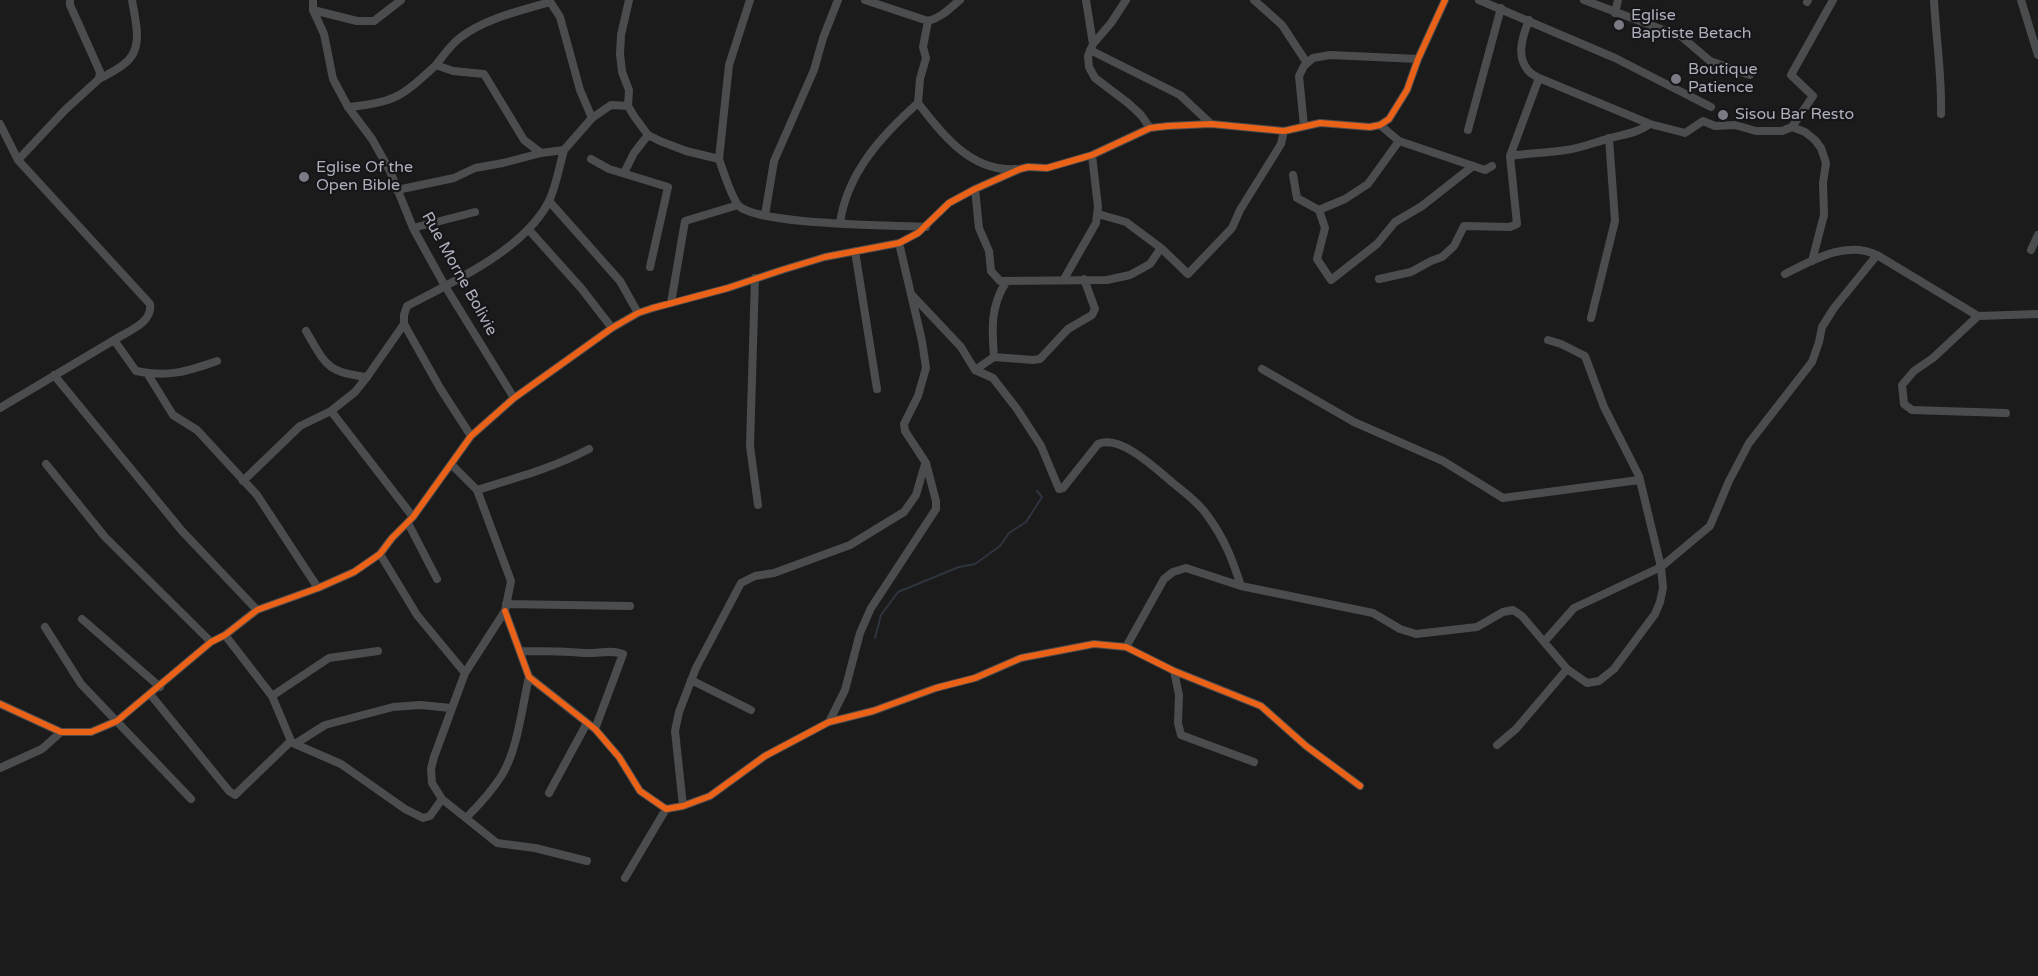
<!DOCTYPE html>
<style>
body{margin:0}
canvas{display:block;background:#1b1b1c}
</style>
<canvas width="2038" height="976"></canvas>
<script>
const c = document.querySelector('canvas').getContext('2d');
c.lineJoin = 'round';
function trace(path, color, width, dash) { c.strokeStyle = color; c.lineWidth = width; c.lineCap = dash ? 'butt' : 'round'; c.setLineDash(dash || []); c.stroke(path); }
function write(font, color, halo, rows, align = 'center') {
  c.font = font + ' "Varela Round",sans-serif'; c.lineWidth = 4.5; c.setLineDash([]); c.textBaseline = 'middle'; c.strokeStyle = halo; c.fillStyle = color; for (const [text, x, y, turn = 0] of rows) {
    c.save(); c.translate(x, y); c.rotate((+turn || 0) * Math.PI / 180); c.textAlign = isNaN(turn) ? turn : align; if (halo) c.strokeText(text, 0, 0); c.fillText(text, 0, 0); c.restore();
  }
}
trace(new Path2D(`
 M875,638L881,615L898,592L959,567L975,564L1000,546L1009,533L1026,522L1042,497L1037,491`), '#2e343e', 2);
trace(new Path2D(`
 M70,0V5L100,72L99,79L65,110L18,160L150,304C153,323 128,331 114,340
 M313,0V10L324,34L333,79L348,107L372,139L390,171L413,228L445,286L514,398
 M549,0L560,17L580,90L592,118
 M629,0L621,35L620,54L622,72L629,90L628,106L634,116L648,135L660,141L686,151L719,159C722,168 733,200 739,206C759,225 892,225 926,227
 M865,0L928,21L923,47L926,58L920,79L918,103C942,134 971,172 1015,169
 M1086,0L1093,44L1088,56L1089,67L1095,78L1128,103L1141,115L1150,128
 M1254,0L1282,25L1307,63
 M1479,0L1615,58L1711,107
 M1584,0L1682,37L1710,61L1750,75
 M1934,0C1936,38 1942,75 1941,114
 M2021,0L2038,55
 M1807,2L1808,0
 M313,10L357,21H374L401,0
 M1615,13L1618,0
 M1529,20C1523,35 1516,55 1527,69C1529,72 1535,76 1539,78L1650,124
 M928,21C941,18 950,8 960,0
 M1093,44L1111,23L1126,0
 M1090,50L1180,95L1211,124
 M436,65C443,56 451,44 461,37C486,18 520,11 550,2
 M99,79C108,74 117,70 124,64C145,49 135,20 132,0
 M348,107C395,103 402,96 436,65L453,71L484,74L524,140L541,153L564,150L592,118L611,105L628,106
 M0,124L18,160
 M1380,125L1399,141L1485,170L1492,166
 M1304,126L1299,76L1304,66L1313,58L1330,55L1418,59
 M1792,127L1805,132L1815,140L1821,148L1826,163L1823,183L1824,215L1812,261
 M1468,130L1501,8
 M1510,156C1529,153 1548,153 1566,150C1582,148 1595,142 1611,138C1625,134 1637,133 1650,124L1685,133L1703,121L1715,126L1735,125L1756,131H1782L1792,127L1813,96L1791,75L1833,0
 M591,159L609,169L668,187L650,267
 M719,159L729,65L750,0
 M624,173L634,153L648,135
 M1293,175L1297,198L1319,210L1325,228L1317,259L1331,280L1377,244L1395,222L1422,206L1473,166
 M975,189L979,228L989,251L991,271L1000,281L1107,280L1130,275L1150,264L1161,248
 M397,190L454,178L475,168L503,163L541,153
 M549,201L620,281L638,313
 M1319,210L1345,199L1368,184L1399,141
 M1098,214L1126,222L1161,248L1188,274L1232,228L1240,210L1281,144L1284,131
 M765,215L774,161L814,70L823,38L838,0
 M840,223C847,173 882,135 918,103
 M413,228L475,212
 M529,230L581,288L612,328
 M2031,250L2038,235
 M855,251L877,389
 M1785,274C1813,260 1846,240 1877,255L1978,316
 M755,278L750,446L758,505
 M1064,279L1096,223L1098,207L1092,155
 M1379,279L1411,272L1431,261L1442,257L1454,246L1464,226L1510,227L1517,224L1510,156L1539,78
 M911,294L961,347L975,370L993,378L1017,409L1041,446L1059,489L1063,488L1098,444C1121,434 1157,470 1173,483C1185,493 1198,502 1207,515C1224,538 1232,558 1241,586
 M671,303L685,221L738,205
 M1591,318L1615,221L1609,138
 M404,324L440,388L471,436
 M306,331C326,365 326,372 367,377
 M994,357L1033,360L1040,359L1068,329L1092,315L1095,309L1084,279
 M1262,369L1354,422L1443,461L1503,498L1639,480
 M975,370L994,357C992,330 990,307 1006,282
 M147,373L173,415L197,430L257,495L318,588
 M54,375L182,531L257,610
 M0,408L114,340L136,371C168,378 188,371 217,361
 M331,411L413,517
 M2006,413L1912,410L1904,404L1902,385L1914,371L1933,358L1978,316L2038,314
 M46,464L105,537L211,642
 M451,464L477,490L511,581L505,611L465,673L434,757L431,769L432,783L442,799L497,843L535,848L587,861
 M243,481L300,426L331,411L355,392L367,377L404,324V315L407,306C453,282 523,250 548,203C556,188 559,167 564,150
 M477,490C516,478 553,468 589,449
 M408,523L437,579
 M380,554L417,615L465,673
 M506,604L630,606
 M505,611L529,677L595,729L619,757L640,791L666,809L683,806L710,796L765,756L829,722L873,711L936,688L975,678L1021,658L1094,644L1126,647L1174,671L1261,706L1306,746L1360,786
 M82,619L160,687
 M45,627L81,684L191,799
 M225,635L272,696L291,741L295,744L341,764L405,809L423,818L430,816L442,799
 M1544,642L1574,608L1661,567L1710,526L1729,481L1749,443L1812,362L1819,342L1822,327L1834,308L1877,255
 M1126,647L1164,579L1173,572L1186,568L1241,586L1373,613L1400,629L1416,634L1477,627L1503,612L1513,610L1522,616L1567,669L1587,683L1599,681L1614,669L1655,614L1660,602L1663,588L1661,567L1639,476L1604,407L1585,356L1561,344L1548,340
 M521,651C544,651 562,651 584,653C598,654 610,649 623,654L595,729
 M1174,671L1179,695L1178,723L1181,735L1254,762
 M691,680L751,710
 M150,694L229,791L235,795L291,741
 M272,696L329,658L378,651
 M0,704L61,732H91L117,721L211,642L225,635L257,610L318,588L354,572L380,554L392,538L413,517L471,436L514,398L612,328L638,313L653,308L728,288L782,270L825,257L899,243L918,233L949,203L975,189L1020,169L1028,167L1047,168L1092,155L1150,128L1168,126L1211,124L1284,131L1320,123L1370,127L1380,125L1389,119L1407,90L1418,59L1445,0
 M829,722L845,690L860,633L871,608L936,509V501L926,463L905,431L904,424L918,396L926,368L922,341L899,243
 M295,744L325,725L393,707L420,705L451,708
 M1497,745L1516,729L1567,669
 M0,768L42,749L61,732
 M549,793L587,723
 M683,806L675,731L679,712L696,668L741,583L755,576L774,573L850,545L904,512L916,495L925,464
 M466,818C479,805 492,791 502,775C518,748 522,707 529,677
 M625,878L666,809`), '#4b4c4e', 8);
trace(new Path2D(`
 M505,611L529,677L595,729L619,757L640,791L666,809L683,806L710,796L765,756L829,722L873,711L936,688L975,678L1021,658L1094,644L1126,647L1174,671L1261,706L1306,746L1360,786
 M0,704L61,732H91L117,721L211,642L225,635L257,610L318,588L354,572L380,554L392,538L413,517L471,436L514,398L612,328L638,313L653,308L728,288L782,270L825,257L899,243L918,233L949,203L975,189L1020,169L1028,167L1047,168L1092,155L1150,128L1168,126L1211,124L1284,131L1320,123L1370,127L1380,125L1389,119L1407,90L1418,59L1445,0`), '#ea6118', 6);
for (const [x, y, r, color] of [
 [1619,25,6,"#7a7b84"],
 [1676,79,6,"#7a7b84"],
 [1723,115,6,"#7a7b84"],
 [304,177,6,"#7a7b84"]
]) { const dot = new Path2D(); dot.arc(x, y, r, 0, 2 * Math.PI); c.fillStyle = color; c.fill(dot); trace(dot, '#161518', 2); }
write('16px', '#adafbc', '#161518', [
 ["Eglise",1631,16],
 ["Baptiste Betach",1631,34],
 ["Boutique",1688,70],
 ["Patience",1688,88],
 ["Sisou Bar Resto",1735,115],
 ["Eglise Of the",316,168],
 ["Open Bible",316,186]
], 'left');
write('16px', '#adafbc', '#161518', [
 ["Rue Morne Bolivie",459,274,61]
]);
</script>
